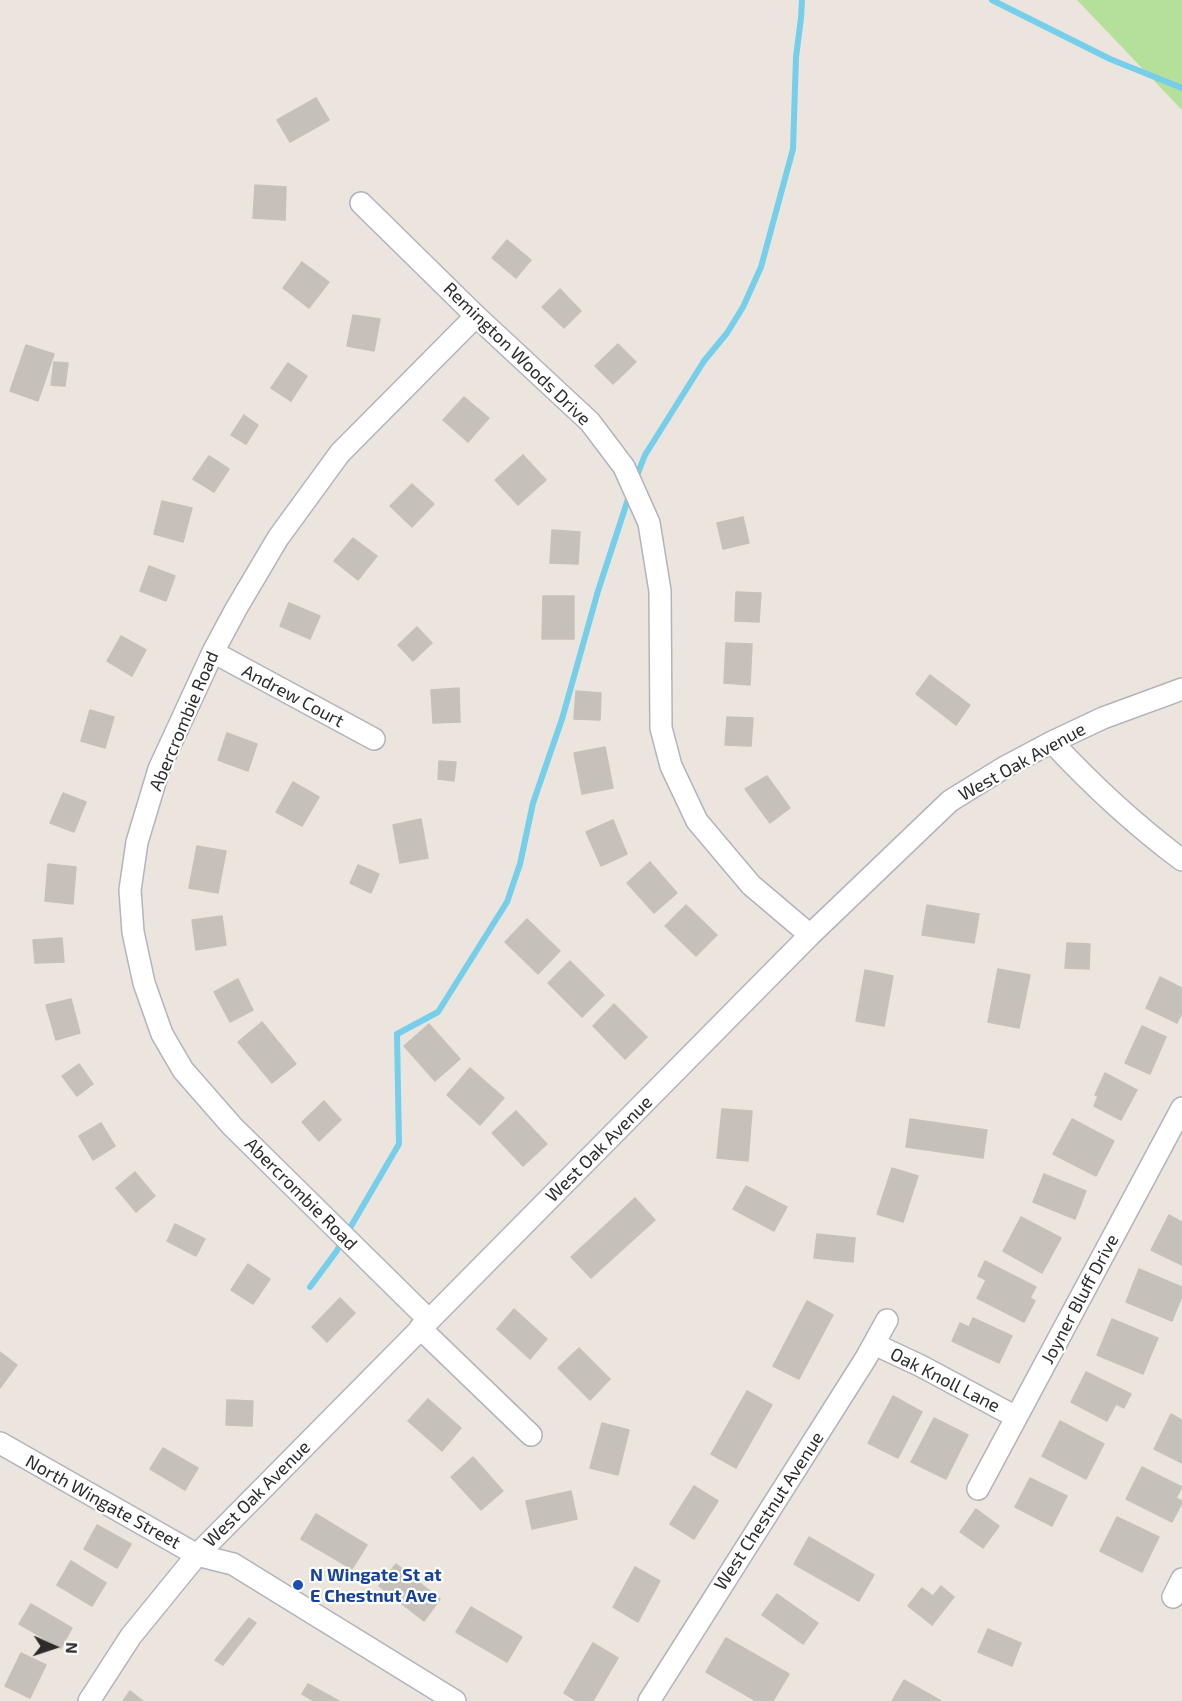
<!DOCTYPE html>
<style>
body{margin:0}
#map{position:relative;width:1182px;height:1701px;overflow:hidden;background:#ece5de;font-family:"Exo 2",sans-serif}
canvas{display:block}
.north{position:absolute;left:24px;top:1617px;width:60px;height:60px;-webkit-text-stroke:4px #fff;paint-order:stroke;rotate:93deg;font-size:16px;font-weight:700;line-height:24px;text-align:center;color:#2b2b2b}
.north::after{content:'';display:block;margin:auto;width:21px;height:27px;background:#2b2b2b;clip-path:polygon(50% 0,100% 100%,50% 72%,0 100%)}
</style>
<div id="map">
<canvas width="1182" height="1701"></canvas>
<div class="north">N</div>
</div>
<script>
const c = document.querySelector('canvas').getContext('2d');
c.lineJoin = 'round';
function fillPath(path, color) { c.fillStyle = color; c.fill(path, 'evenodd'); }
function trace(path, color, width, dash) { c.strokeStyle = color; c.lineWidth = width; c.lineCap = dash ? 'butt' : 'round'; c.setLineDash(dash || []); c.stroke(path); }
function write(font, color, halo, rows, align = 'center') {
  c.font = font + ' "Exo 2",sans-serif'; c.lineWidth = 4.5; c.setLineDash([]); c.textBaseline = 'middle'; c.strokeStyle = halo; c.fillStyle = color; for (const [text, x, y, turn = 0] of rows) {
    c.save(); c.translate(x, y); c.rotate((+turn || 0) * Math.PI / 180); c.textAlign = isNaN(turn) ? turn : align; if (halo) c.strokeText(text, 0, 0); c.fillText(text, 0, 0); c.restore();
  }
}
fillPath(new Path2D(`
 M1077,0H1182V110Z`), '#b5e09c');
trace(new Path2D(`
 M992,0L1110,59L1182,88
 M636,478L645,455L704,361L727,333L743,307L761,267L793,149L796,57L801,18L802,0
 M310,1287L336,1252L399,1144L397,1034L438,1012L507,902L520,864L533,803L562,719L598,591L630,493`), '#75ceea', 6);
const building = new Path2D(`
 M316,98L329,120L290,142L277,120Z
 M255,185L286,187L285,220L253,218Z
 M507,240L531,260L516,278L492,258Z
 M302,262L329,282L309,308L283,288Z
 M560,289L581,311L564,328L542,307Z
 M353,315L380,319L374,351L347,346Z
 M618,344L636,362L613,384L595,366Z
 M26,345L54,354L38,401L10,391Z
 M54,362L68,363L65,386L51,385Z
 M288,363L307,376L291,401L271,388Z
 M464,397L489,418L468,442L443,420Z
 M244,415L258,425L246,444L231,435Z
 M523,455L546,480L518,505L495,480Z
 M209,456L229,469L214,492L193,479Z
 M412,484L434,504L412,527L390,506Z
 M162,501L192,508L183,542L154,534Z
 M743,517L749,543L723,549L717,523Z
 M552,530L580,532L578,564L550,563Z
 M353,538L377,556L358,580L334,561Z
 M149,566L175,576L166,601L140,591Z
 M736,592L761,593L759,622L735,621Z
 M543,596H574V639H542Z
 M289,603L320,616L310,639L280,626Z
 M417,627L432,643L413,661L398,645Z
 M121,636L146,650L132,676L107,661Z
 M726,643L752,644L750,685L724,683Z
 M930,675L970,705L956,725L916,694Z
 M459,688L460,722L433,723L431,690Z
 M576,691L601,693L600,720L574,719Z
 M90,710L114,717L105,748L81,741Z
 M727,717L753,718L751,746L725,745Z
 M227,733L257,744L248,771L218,760Z
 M605,747L613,788L582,794L574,753Z
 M439,761L456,762L454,781L438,779Z
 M767,776L790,808L770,823L745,789Z
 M293,782L319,797L302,826L276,812Z
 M63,793L86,802L74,832L50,823Z
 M421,819L428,858L400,863L393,825Z
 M613,820L627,854L601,866L586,832Z
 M197,846L226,851L218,893L189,888Z
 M650,862L677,893L654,913L627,883Z
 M48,864L76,867L73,904L45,901Z
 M358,865L379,874L371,893L350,883Z
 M686,905L717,935L696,956L665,926Z
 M927,905L979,914L974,943L922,935Z
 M222,916L226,945L196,950L192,920Z
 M527,919L560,951L538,974L505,942Z
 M62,938L64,962L35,963L33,940Z
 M1067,943L1090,944L1089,969L1065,968Z
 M570,961L604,995L582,1017L548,983Z
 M998,969L1030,975L1019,1028L988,1022Z
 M865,970L893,976L884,1026L856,1021Z
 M1160,977L1182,988V1013L1177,1023L1146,1008Z
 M238,979L253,1010L230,1022L214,992Z
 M71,999L80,1033L56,1040L46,1005Z
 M614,1004L647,1037L625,1059L593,1026Z
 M262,1022L296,1064L272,1083L238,1042Z
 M429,1024L460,1059L435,1081L404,1046Z
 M1142,1026L1166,1037L1150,1074L1125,1063Z
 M79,1064L93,1084L77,1096L62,1076Z
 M470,1068L504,1098L480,1125L447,1095Z
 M1105,1073L1137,1090L1121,1120L1094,1106L1098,1096L1095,1095Z
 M324,1101L341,1120L319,1141L302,1122Z
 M722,1109L752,1111L748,1161L717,1158Z
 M516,1111L547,1144L523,1166L492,1133Z
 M910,1119L987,1130L983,1158L906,1147Z
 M1072,1119L1114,1141L1096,1176L1053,1154Z
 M101,1123L115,1146L93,1160L79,1136Z
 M892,1168L918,1176L903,1222L877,1214Z
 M135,1172L155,1196L136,1212L116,1188Z
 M1044,1174L1086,1191L1075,1219L1033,1202Z
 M746,1186L787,1207L774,1231L733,1209Z
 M635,1198L655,1220L591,1278L571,1257Z
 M1169,1215L1182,1222V1265L1151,1250Z
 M1021,1217L1061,1238L1042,1273L1003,1251Z
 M175,1224L205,1239L196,1256L167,1241Z
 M817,1234L855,1238L853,1262L814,1258Z
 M985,1261L1036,1287L1030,1298L1035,1301L1024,1322L977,1298L986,1280L978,1276Z
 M248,1264L270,1279L253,1304L231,1290Z
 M1139,1269L1182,1287V1296L1172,1321L1126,1302Z
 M340,1298L355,1313L327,1342L312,1327Z
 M807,1301L833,1315L799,1379L773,1366Z
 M514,1309L547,1339L530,1359L497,1329Z
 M973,1318L1012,1336L999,1363L952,1341L960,1323L969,1327Z
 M1112,1319L1158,1338L1143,1374L1097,1355Z
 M579,1348L610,1379L590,1400L558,1368Z
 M0,1352L17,1365L0,1388Z
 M1086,1372L1131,1394L1124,1408L1116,1404L1107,1421L1071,1402Z
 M747,1391L772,1405L736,1468L711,1454Z
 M893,1396L922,1412L898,1458L868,1443Z
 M428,1399L461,1428L442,1451L408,1421Z
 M227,1400L253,1401L252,1426L226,1425Z
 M1171,1414L1182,1420V1463L1154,1449Z
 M934,1418L968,1435L946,1479L911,1462Z
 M1060,1421L1104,1444L1086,1479L1042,1456Z
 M602,1423L629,1430L618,1475L590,1468Z
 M163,1448L198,1468L185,1490L150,1469Z
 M473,1457L503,1491L481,1510L451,1477Z
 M1142,1467L1182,1487L1176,1498L1182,1501V1503L1172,1522L1126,1499Z
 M1030,1478L1067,1496L1052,1526L1015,1507Z
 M694,1486L718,1501L694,1539L670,1524Z
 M571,1491L577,1519L532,1529L526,1501Z
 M976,1509L999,1526L983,1548L960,1532Z
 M316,1514L367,1545L352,1569L301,1539Z
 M1117,1517L1159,1537L1142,1572L1100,1551Z
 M97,1525L131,1544L117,1568L84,1549Z
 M809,1537L874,1575L859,1601L794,1564Z
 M71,1561L106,1583L92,1606L57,1585Z
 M396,1564L440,1599L424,1621L379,1586Z
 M635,1567L660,1581L638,1622L613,1607Z
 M941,1586L954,1597L932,1625L908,1606L922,1588L933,1596Z
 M777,1594L818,1623L803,1644L762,1615Z
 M31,1604L72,1628L61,1648L19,1624Z
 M471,1607L522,1637L507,1662L456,1632Z
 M249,1618L256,1623L223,1665L215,1660Z
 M988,1629L1021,1643L1012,1666L978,1652Z
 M726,1638L789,1674L773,1701H756L706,1672Z
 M593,1643L618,1658L593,1701H577L564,1693Z
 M21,1653L46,1665L30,1698L5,1686Z
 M904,1680L941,1701H892Z
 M308,1684L339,1701H314L302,1694Z
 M130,1691L143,1701H123Z`);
fillPath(building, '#c5c0b9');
trace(building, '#c7c1b7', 1.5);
const minor = new Path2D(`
 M361,203L476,316L590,422L624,467L649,523L660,591L661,728L671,766L697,821L751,885L810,935
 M213,652L374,739
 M1052,742C1092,785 1135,825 1182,860
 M429,1320L232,1126L183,1070L162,1034L144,983L133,932L130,890L137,842L159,769L213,652L236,609L278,538L340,453L476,316
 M420,1328L531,1435
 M874,1344L921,1366L1016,1417
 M0,1443L197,1555L233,1564L455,1701
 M978,1489L1182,1108
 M1173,1597L1182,1579
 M89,1701L131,1636L197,1555L810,935L950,801L1005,767L1052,742L1103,718L1182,689
 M649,1701L866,1358L887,1320`);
trace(minor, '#b1b4be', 24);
trace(minor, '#fff', 21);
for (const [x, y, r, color] of [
 [298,1585,6,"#1a4fb4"]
]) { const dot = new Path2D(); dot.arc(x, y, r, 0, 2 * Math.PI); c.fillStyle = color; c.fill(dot); trace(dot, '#fff', 2); }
write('18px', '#2b2b2b', '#fff', [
 ["Remington Woods Drive",517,354,44],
 ["Andrew Court",293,696,28],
 ["Abercrombie Road",184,721,-67],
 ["West Oak Avenue",1022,762,-29],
 ["West Oak Avenue",599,1149,-45],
 ["Abercrombie Road",301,1194,45],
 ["Joyner Bluff Drive",1080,1299,-62],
 ["Oak Knoll Lane",945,1380,27],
 ["West Oak Avenue",257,1494,-45],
 ["North Wingate Street",103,1502,29],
 ["West Chestnut Avenue",769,1511,-57]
]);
write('bold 18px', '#164399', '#fff', [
 ["N Wingate St at",310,1575],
 ["E Chestnut Ave",310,1596]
], 'left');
</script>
